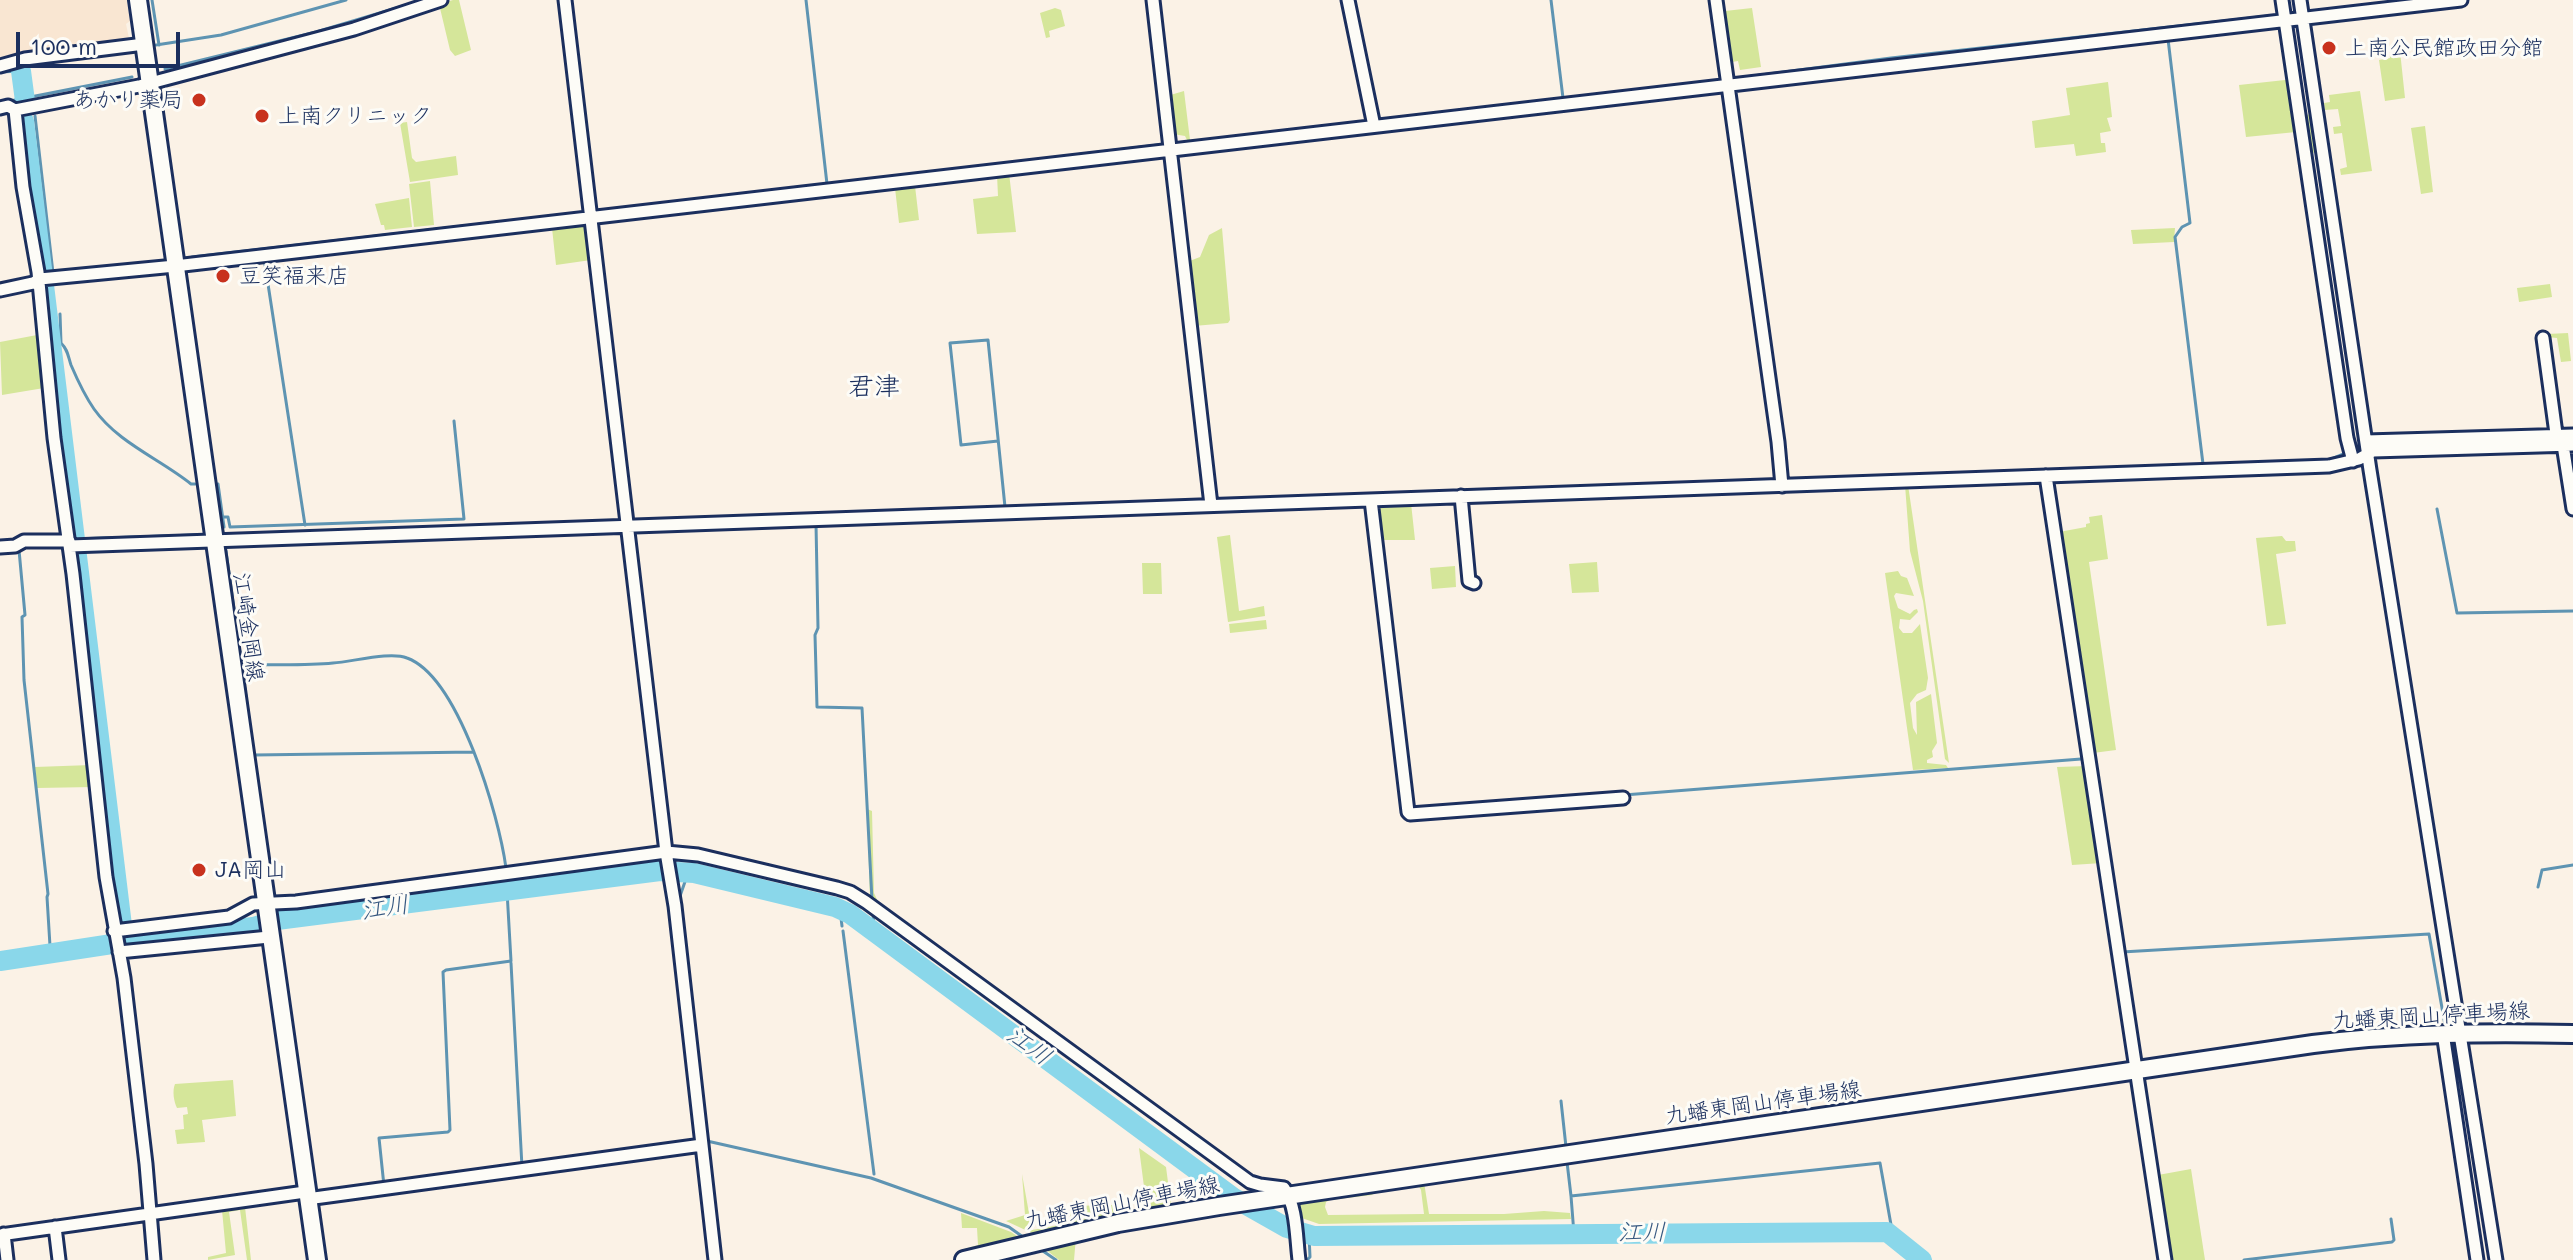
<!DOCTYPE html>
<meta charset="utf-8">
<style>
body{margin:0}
#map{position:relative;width:2573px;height:1260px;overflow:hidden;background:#fbf2e6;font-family:Mali,sans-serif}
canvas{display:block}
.scale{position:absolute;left:16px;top:32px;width:164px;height:36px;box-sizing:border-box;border:4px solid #1b2f5e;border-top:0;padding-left:10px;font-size:24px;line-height:28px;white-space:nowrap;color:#1b2f5e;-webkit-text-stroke:6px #fdfcf7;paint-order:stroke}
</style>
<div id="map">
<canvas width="2573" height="1260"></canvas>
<div class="scale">100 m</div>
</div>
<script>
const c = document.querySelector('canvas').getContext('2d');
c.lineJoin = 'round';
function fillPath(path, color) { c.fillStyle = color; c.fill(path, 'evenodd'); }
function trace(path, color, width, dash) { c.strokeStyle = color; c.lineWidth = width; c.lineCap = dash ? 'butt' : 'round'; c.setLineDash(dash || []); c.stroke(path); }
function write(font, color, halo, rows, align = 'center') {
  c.font = font + ' Mali,"Klee One",sans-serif'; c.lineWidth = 6; c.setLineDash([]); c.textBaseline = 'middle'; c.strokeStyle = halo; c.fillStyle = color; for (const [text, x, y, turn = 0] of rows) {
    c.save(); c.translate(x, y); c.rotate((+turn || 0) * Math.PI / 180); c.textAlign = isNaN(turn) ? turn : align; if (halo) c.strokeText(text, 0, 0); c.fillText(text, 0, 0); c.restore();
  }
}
fillPath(new Path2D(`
 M0,0H127L130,21L126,24L130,43L0,63Z`), '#f9e6d2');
fillPath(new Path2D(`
 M453,0H459L471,50L455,56L450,50L439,4Z
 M1055,8L1061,10L1065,26L1049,31L1050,37L1046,38L1040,13Z
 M1752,8L1761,67L1740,70L1738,61L1732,62L1731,57H1726L1723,13L1725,11Z
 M2400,51L2405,98L2385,101L2379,60L2390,58V53Z
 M2285,80L2290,82L2296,132L2246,137L2239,85Z
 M2108,82L2112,117L2107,118L2111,131L2100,133L2101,143H2105L2106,152L2076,156L2074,144L2035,148L2032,121L2070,115L2066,88Z
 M1184,91L1190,140H1187L1185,136L1173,134L1167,96Z
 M2360,91L2372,171L2341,175L2340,169L2347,167L2342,133L2334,134L2333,127L2341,126L2338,109L2325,110L2324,103L2330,102L2329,95Z
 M2314,114L2319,152L2310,153L2305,115Z
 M407,122L412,158L416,162L456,156L458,175L410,182L400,123Z
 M2425,126L2433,192L2421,194L2411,128Z
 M1009,173L1016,232L977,234L973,199L998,196L997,175Z
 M430,181L434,225L414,227L409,184Z
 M915,186L919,220L899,223L895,188Z
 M409,198L412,227L385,230L384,225H381L375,204Z
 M583,224L587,226L591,260L556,265L552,228Z
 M1222,228L1230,320L1228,323L1194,326L1187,262L1200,257L1209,235Z
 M2175,228L2174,242L2133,244L2131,230Z
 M2550,284L2552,297L2519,302L2517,288Z
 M2568,333L2571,361L2561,362L2557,338L2547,337V334Z
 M37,335L44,388L2,395L0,342Z
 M1905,485H1908L1949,763L1945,759L1923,601L1910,551Z
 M1377,503H1411L1415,540H1383Z
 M2102,515L2108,559L2089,562L2116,750L2093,753L2059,532L2086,527V524L2090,523L2089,517Z
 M1230,535L1239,611L1264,606L1265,616L1228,622L1217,537Z
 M2282,536L2286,541H2295L2296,551L2276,554L2286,624L2267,626L2256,538Z
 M1597,562L1599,592L1572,593L1569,564Z
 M1142,563H1161L1162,594H1143Z
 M1455,566L1456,587L1432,589L1430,568Z
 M1898,571L1901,576L1907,578L1914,596L1896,593L1894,596L1898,608L1910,614L1914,610L1917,609L1918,612L1910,620L1900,619L1899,628L1903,633H1912L1920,624L1928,678L1926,690L1917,694L1910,703L1913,728L1917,735L1916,702L1931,694L1937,743L1932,751L1933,757L1927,760V763L1946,765L1948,768L1913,770L1885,573Z
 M1266,620L1267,629L1230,633L1229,624Z
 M91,765L93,787L37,788L35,767Z
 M2087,766L2102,863L2072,865L2057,767Z
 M867,809L872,811L874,893L881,908L870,900Z
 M233,1080L236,1116L202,1120L205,1142L177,1144L175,1130L184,1129L183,1115L188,1114L187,1107L177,1108C174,1102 172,1091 175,1084Z
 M1139,1148L1166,1167L1171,1205L1147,1210Z
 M2191,1169L2205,1260H2171L2158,1175Z
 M1022,1174L1032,1230L1071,1223L1070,1206L1115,1205L1117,1216L1034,1234L1006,1221L1025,1215Z
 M1424,1182L1429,1214H1504L1544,1211L1570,1213L1571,1219L1319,1224L1299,1217L1297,1201ZM1418,1185L1421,1190L1424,1214L1328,1215L1325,1207L1326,1202L1330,1200L1372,1195L1374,1193Z
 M245,1207L251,1260H247L240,1210L229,1212L235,1255L208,1260V1257L226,1253L222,1210Z
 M961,1213L1011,1232L1020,1238L965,1253L964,1249L978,1245L977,1228H962Z
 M1076,1237L1074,1260H1059L1040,1245Z`), '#d5e69a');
trace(new Path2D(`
 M152,0L159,45
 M806,0L827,184
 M1551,0L1563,98
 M2307,12L2409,0
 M2168,39L2190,223L2182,227L2175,237L2203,464
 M156,45L221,35L346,0
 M165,69L316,32L423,0
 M0,72L21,71L28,64L37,63
 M1730,79L1891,58L2277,15
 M10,101L132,77
 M35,116L53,273L56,272
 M1376,120L1722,80
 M1174,144L1369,121
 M757,193L1166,144
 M594,211L721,197
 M192,257L586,212
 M264,258L305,525
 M107,267L157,262
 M60,314L61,343C68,350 68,356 71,365C77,379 85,396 94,409C118,443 160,459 191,484H195
 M998,441L961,445L950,343L988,340L1005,507
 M213,485L218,484L224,527
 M2437,509L2457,613L2573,611
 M800,515L2329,460L2346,453
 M223,517H228L230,527L464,519L454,421
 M816,524L818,628L815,635L817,707L862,708L872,900
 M233,534L337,531
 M73,539L195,535
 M19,550L25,615L22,617L24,680L48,894L47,897L50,946
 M226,551L273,894
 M241,665C272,664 303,666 333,663C352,662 390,651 407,658C459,677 499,816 506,868
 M254,755L474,752
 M1624,795L2081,759
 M508,880L510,891
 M2538,887L2542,870L2573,865
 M679,899L688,873
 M276,908L277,920
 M840,910L842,926
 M873,913L874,932
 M843,931L874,1174
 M51,951V953
 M2122,952L2429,934L2445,1025
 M511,963L522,1167
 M1561,1101L1566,1147
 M707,1141L871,1178L1009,1227L1023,1237
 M1567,1162L1571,1196
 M384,1186L379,1138L448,1132L450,1130L443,972L446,970L511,961L507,891
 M1574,1234L1571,1196L1880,1163L1893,1236
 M1040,1249L1056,1260
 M1307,1260L1310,1257L1309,1235
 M2244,1260L2392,1242L2394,1240L2391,1219`), '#5e94b2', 3);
trace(new Path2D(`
 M21,71L25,101
 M24,121L124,942
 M121,943L253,927L277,920L660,871L694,873L835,907L850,914L1234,1198L1287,1228L1314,1236L1887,1232L1922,1260
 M0,961L112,944`), '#8ad7ea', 20);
const street = new Path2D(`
 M565,0L666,852L675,906L715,1260
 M1153,0L1211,505
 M1348,0L1374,126
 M1716,0L1778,442L1782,486
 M2282,0L2347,438L2353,461
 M2300,0L2370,470L2496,1260
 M0,66L25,59L144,44
 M0,108L8,106L15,110L139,86L354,29L441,0
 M15,110L23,187L38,272L54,438L73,574L106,877L124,978L146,1164L154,1260
 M0,290L33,283L40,279L175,266L2461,0
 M2543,338L2557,441
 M2366,441L2573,435
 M2563,445L2573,509
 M2046,476L2165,1260
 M1461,496L1469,581L1474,583
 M1371,500L1408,812L1410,814L1623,798
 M70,546L2329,466L2359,459L2373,451L2573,445
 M0,547L15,546L24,541H69
 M114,931L229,917L253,904L296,902L666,852L698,855L837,888L850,892L866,902L1250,1182L1260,1185L1284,1188C1297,1207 1296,1237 1299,1260
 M119,952L269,937
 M2443,1033L2477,1260
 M307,1199L702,1145
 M55,1227L59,1260
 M4,1234L7,1260
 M0,1235L305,1192`);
const secondary = new Path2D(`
 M138,0L317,1260
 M964,1260L1118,1223L1219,1206L2313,1044C2400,1033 2485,1032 2573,1034`);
trace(street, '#1b2f5e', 17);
trace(secondary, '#1b2f5e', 22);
trace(street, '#fdfcf7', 11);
trace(secondary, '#fdfcf7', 16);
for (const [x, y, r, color] of [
 [2329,48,8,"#c8321e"],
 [199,100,8,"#c8321e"],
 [262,116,8,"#c8321e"],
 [223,276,8,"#c8321e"],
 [199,870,8,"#c8321e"]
]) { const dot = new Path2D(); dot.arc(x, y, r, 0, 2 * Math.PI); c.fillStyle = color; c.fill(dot); trace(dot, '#fdfcf7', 3); }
write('22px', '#1b2f5e', '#fdfcf7', [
 ["上南公民館政田分館",2345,48],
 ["あかり薬局",183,100,"right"],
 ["上南クリニック",278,116],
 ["豆笑福来店",239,276],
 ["JA岡山",215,870]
], 'left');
write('22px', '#1b2f5e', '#fdfcf7', [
 ["江崎金岡線",248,627,82],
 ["九蟠東岡山停車場線",2431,1016,-3],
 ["九蟠東岡山停車場線",1763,1103,-8],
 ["九蟠東岡山停車場線",1122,1203,-11]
]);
write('italic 24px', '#375981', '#fdfcf7', [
 ["江川",385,908,-8],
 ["江川",1029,1046,36],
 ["江川",1642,1233]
]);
write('26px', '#1b2f5e', '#fdfcf7', [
 ["君津",874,387]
]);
</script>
